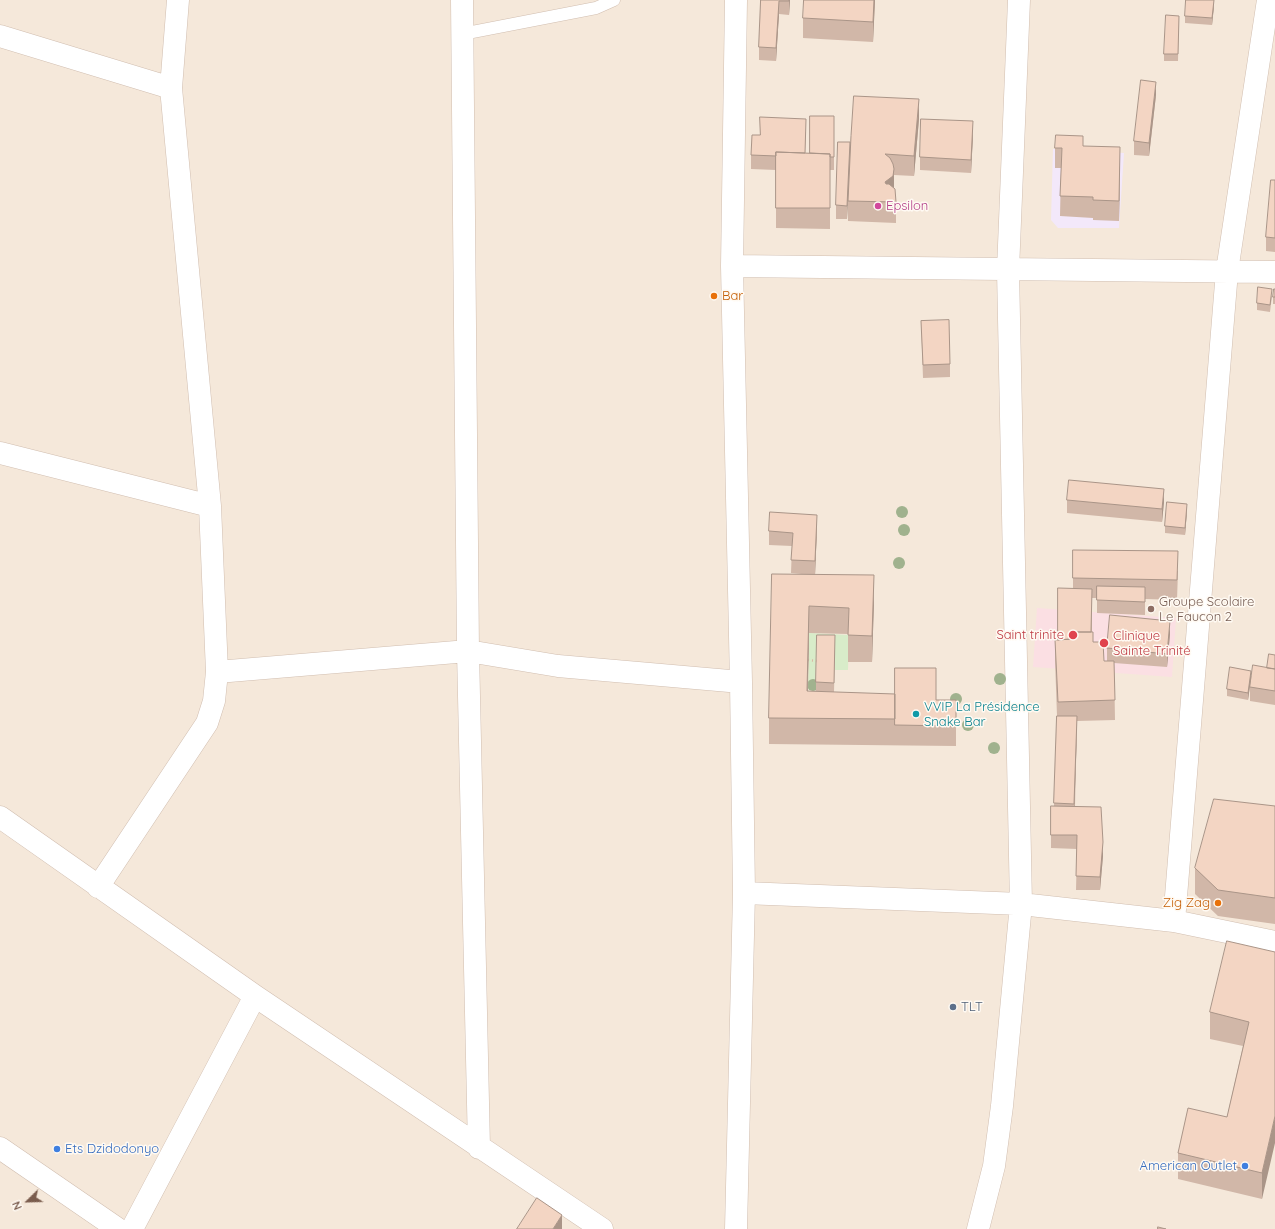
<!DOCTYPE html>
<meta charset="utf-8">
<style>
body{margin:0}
#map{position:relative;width:1275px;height:1229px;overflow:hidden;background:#fdf6ec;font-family:Quicksand,sans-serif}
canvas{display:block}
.north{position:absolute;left:8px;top:1181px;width:40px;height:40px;-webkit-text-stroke:3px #fffaf3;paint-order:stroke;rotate:247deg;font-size:11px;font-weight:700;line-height:16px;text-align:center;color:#7a5c4d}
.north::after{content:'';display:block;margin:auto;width:14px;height:18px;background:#7a5c4d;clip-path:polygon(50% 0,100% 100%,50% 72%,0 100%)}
</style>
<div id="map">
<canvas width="1275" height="1229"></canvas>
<div class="north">N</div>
</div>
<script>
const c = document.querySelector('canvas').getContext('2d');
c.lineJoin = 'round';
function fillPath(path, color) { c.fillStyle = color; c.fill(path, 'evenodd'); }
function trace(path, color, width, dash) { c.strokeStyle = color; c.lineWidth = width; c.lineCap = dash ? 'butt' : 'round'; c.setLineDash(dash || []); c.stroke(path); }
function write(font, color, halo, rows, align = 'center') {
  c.font = font + ' Quicksand,sans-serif'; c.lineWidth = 3; c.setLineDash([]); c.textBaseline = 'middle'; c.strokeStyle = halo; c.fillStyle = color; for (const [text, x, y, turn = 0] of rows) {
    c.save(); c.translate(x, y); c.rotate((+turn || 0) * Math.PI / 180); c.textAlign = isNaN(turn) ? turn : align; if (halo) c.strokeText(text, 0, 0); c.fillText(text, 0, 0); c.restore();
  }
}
fillPath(new Path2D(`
 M0,0H1275V1229H0Z`), '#f5e8da');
fillPath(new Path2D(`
 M1053,149L1124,153L1119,228H1058L1051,220Z`), '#f3e8fa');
fillPath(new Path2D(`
 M1037,608L1176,618L1172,677L1033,667Z`), '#fbdfe3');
fillPath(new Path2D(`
 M809,633L849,635L848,670H835V649L817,648L816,689H808Z`), '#d8ecc9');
const service = new Path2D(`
 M462,34L596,8L614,0`);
const minor = new Path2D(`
 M462,0L468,651L479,1148
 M0,36L171,88
 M732,266L1275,272
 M0,453L210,506
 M217,672L468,651L558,666L741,682
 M0,817L255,996L602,1229
 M98,887L207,723L214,701L217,672L210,506L171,88L178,0
 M744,893L1021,904L1174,921L1275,942
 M1174,921L1227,271L1268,0
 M132,1229L255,996
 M736,1229L744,893L741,682L732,266L736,0
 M978,1229L994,1166L1002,1106L1021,904L1008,270L1019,0`);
const tertiary = new Path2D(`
 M0,1148L118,1229`);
trace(service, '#d1beb0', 13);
trace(minor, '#d1beb0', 23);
trace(tertiary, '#d1beb0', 23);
trace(new Path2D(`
 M808,660L817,661`), '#d9b8a5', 2.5, [1, 3]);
trace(service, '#fff', 12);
trace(minor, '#fff', 22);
trace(tertiary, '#fff', 22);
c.fillStyle = '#a0b28e';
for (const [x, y] of [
 [902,512],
 [904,530],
 [899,563],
 [1000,679],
 [813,685],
 [956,699],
 [968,725],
 [994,748]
]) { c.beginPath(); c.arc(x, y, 6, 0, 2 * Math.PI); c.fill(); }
fillPath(new Path2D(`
 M761,0H790L789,15L779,14L776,61L759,60V47Z
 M875,0L873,42L803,38V18Z
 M1214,6L1212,25L1185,23V16Z
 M1179,16L1178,61H1164V54Z
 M1156,95L1149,156L1134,155V141Z
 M834,116V170H830V229L776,228V170L751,169V155L806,132L805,153H810Z
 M919,119L914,176L894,175V189L896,202V223L848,221V201L851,136Z
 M973,135L971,173L920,170V157Z
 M1083,146L1120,167L1119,221L1093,220V218L1060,216L1061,168H1055V148Z
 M850,156L847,219H836V205Z
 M1275,180V252L1266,251V237Z
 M1275,289V304H1273V297Z
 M1272,296L1270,312L1257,310V303Z
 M921,321L950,364V377L923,378Z
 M1067,500L1164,502L1162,522L1067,513Z
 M1187,511L1185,535L1165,533V526Z
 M817,528L815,575L874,601L872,662H848V634L809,633L808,691H816V682L835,649L834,692L936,700H956V746L769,744V718L812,575L791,573L792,546L769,545V531Z
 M1073,550L1178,571L1177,600L1145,599V615L1097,613V598H1092V632L1093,642L1104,661H1107V648L1170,634L1167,667L1114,663L1115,720L1077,721L1075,807L1103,856L1100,890H1076L1077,849L1051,848V806H1054L1057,716L1055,660V640H1058L1073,588Z
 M1275,655V705L1250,701V687L1248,700L1227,696V689L1267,668Z
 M1275,806V924L1218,916L1195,894V868Z
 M1275,952L1262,1199L1178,1179V1153L1227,1117L1243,1046L1210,1039V1012Z`), '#d1b7a8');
fillPath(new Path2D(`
 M789,0H790L789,15Z
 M874,0H875L873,42V22Z
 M1214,0V6L1212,25V18Z
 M779,1V14L776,61V48Z
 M1156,82V95L1149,156V143Z
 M919,99V119L914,176V156Z
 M973,121V135L971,173V160Z
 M850,142V156L847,219V206Z
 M1120,147V167L1119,221V201Z
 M894,169V189L893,196L885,182Z
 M1164,489V502L1162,522V509Z
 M1187,504V511L1185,535V528Z
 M817,515V528L815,575V561Z
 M874,575V601L872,662V636Z
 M809,606V633L807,717V691Z
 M1170,621V634L1167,667V654Z
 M1251,671V678L1248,700V693Z
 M1077,716V730L1074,817V804Z
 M1103,842V856L1100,890V877Z
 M1275,1116V1143L1262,1199V1173Z
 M562,1215V1229H553Z`), '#aa9588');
const building = new Path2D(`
 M761,0H789V1H779L776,48L759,47Z
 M804,0H874L873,22L803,18Z
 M1186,0H1214L1212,18L1185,16Z
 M1166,15L1179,16L1178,54H1164Z
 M1141,80L1156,82L1149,143L1134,141Z
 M854,96L919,99L914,156L885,154L890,158L893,164L894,169L893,176L885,182L886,184H889L895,189L896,202L848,201L851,136Z
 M810,116H834V157H830V154L810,153Z
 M760,117L806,119L805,153L776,152V156L751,155L752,135H760Z
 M921,119L973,121L971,160L920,157Z
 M1056,135L1083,136V146L1120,147L1119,201L1093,200V197L1060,196L1062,148H1055Z
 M838,142H850L847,206L836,205Z
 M776,152L830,154V208H776Z
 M1271,180H1275V238L1266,237Z
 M1258,287L1272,289L1270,305L1257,303Z
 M1274,289H1275V297H1273Z
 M949,320L950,364L923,365L921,321Z
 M1069,480L1164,489L1162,509L1067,500Z
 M1167,502L1187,504L1185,528L1165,526Z
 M770,512L817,515L815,561L791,560L793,533L769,531Z
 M1073,550L1178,551L1177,580L1073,578Z
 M772,574L874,575L872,636L848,635L849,608L809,606L807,691L895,694V719L769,718Z
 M1097,586L1145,587V602L1097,600Z
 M1058,588L1092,589L1091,632H1074V634H1071V639L1058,640Z
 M1110,615L1170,621L1167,654L1107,648Z
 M1074,632H1093V642H1103L1104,661H1114L1115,700L1058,702L1055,640L1074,639Z
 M817,635H835L834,683L816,682Z
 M1269,654L1275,655V669L1267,668Z
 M1253,665L1275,669V691L1250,687Z
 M1230,667L1251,671L1248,693L1227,689Z
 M895,668H936V700H956V726L895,725Z
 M1057,716H1077L1074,804L1054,803Z
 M1214,799L1275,806V898L1218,890L1195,868Z
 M1051,806L1101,807L1103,842L1100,877L1076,876L1077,835H1051Z
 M1227,941L1275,952V1116L1262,1173L1178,1153L1188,1108L1227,1117L1249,1022L1210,1012Z
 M537,1198L562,1215L553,1229H517Z
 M1158,1227L1166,1229H1158Z`);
fillPath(building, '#f3d5c3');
trace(building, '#aa9588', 1);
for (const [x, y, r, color] of [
 [878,206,4,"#d1479c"],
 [714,296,4,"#e8710a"],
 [1151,609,4,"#8d6e63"],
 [1073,635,5,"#e0444e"],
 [1104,643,5,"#e0444e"],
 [916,714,4,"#0f9aa8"],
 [1218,903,4,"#e8710a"],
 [953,1007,4,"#5c6f8a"],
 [57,1149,4,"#3f7fe0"],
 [1245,1166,4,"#3f7fe0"]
]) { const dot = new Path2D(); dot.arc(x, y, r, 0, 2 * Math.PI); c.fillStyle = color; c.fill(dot); trace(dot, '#fffaf3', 1.5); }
write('13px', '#b23c85', '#fffaf3', [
 ["Epsilon",886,206]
], 'left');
write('13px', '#c56008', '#fffaf3', [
 ["Bar",722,296],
 ["Zig Zag",1210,903,"right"]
], 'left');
write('13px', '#785e54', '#fffaf3', [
 ["Groupe Scolaire",1159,602],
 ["Le Faucon 2",1159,617]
], 'left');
write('13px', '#be3a42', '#fffaf3', [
 ["Saint trinite",1064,635],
 ["Clinique",1113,636,"left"],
 ["Sainte Trinité",1113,651,"left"]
], 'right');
write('13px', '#0d838f', '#fffaf3', [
 ["VVIP La Présidence",924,707],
 ["Snake Bar",924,722]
], 'left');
write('13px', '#4e5e75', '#fffaf3', [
 ["TLT",961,1007]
], 'left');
write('13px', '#366cbe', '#fffaf3', [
 ["Ets Dzidodonyo",65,1149],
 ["American Outlet",1237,1166,"right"]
], 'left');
</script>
